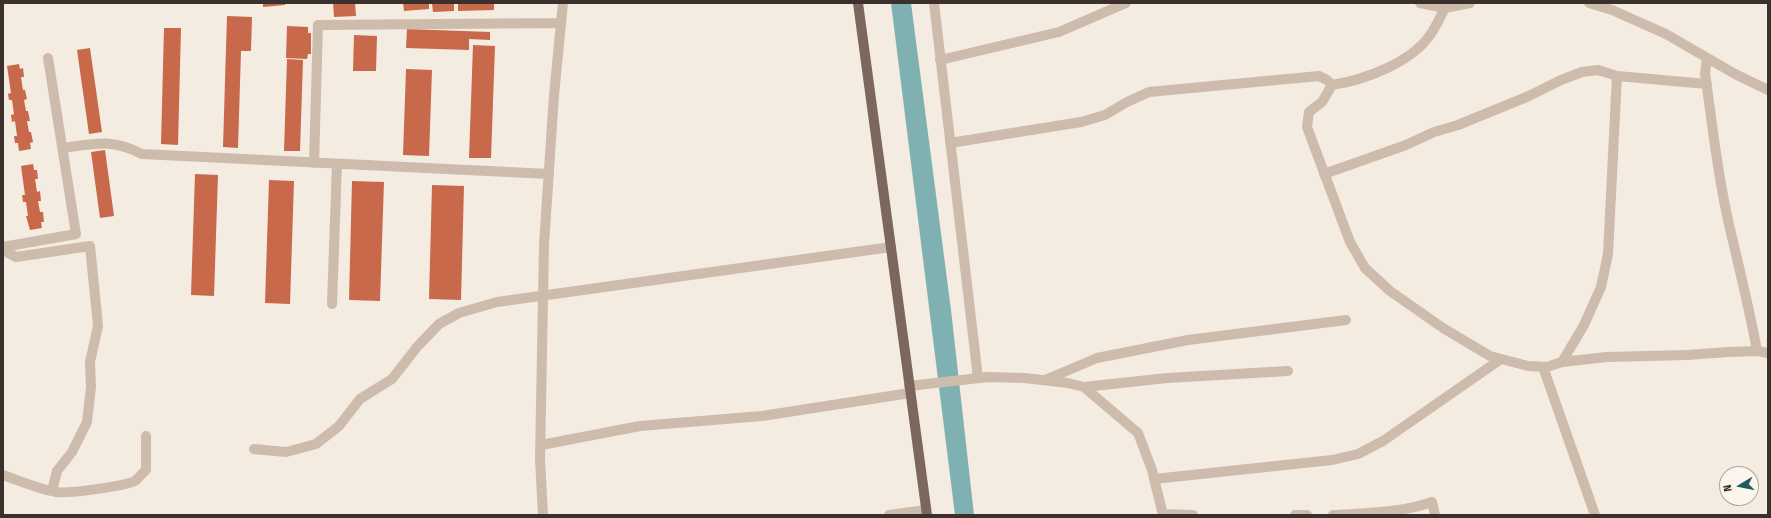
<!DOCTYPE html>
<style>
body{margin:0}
#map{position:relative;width:1771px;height:518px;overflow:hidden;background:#f4ebe1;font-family:"Fira Sans Condensed",sans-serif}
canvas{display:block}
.frame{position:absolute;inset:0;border:4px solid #3b302b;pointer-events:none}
.north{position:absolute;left:1719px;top:466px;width:40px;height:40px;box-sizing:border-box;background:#fbf5ee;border:1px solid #aea6a0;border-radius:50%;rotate:260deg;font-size:11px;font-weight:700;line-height:16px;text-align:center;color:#3b302b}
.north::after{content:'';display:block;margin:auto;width:14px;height:18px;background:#1f5a5e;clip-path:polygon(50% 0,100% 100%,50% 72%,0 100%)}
</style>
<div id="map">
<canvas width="1771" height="518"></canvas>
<div class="frame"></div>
<div class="north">N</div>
</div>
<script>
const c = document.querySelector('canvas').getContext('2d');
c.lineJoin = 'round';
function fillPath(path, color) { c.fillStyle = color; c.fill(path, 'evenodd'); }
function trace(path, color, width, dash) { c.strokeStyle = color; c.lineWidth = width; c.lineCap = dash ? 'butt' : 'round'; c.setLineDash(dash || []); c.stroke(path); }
fillPath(new Path2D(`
 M891,3H911L951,310L974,515H955Z`), '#7fb0b2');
fillPath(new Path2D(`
 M263,3H285V5L263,7Z
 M333,3H355L356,16L334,17Z
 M403,3H429V9L404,11Z
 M432,3H454V11L433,12Z
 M458,3H494V10L458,11Z
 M227,16L252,17L251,51H241L238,148L223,147Z
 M287,26L308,27V33H311V54H308L307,59L286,58Z
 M164,28H181L178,145L161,144Z
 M407,29L490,32V40L469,39V50L406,48Z
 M354,35L377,36L376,71H353Z
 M473,45L495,46L491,158H469Z
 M90,48L102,132L89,134L77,50Z
 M287,59L303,60L300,151H284Z
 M19,64L20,69L23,68L24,77H21L23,90H25L27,99L24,100L26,111H28L30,121H27L29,132H31L33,142L30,143L31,149L19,151L18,143H15L14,136H17L15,121L12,122L11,115L14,114L12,100H9L8,94L11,93L7,66Z
 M406,69L432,70L429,156L403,155Z
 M105,150L114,216L100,218L91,152Z
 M33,164L34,170H37L38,179H35L37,192L40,191L41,201H38L40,212H43L44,222H41L42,228L30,230L26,216H28L26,202H23L22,195H25L21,166Z
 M195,174L218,175L214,296L191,295Z
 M269,180L294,181L290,304L265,303Z
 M352,181L384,182L380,301L349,300Z
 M432,185L464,186L461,300L429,299Z`), '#c8694b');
trace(new Path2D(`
 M934,3L978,378
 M1420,3L1445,8L1470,3
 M1589,3L1612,10L1666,34L1735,74L1768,90
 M1445,8C1440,17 1436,27 1430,35C1411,63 1364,80 1332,85L1322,102L1309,112L1307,127L1350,242L1365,268L1390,291L1443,328L1490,356L1528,366L1547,367L1562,362L1584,325L1601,287L1608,254L1617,76L1707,84
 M1707,58L1705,73C1712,122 1717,172 1728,220C1738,264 1749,306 1757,351
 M940,60L1059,32L1126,3
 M950,143L1081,122L1105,115L1127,102L1149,92L1319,76L1327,80L1332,85
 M63,148C94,144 112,138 142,154L549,174
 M314,163L318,25L561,23
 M1324,174L1406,145L1434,132L1458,125L1529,96L1561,80L1582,72L1598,70L1617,76
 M3,247L76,234L48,58
 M3,250L16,257L90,246L98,326L90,362L91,387L87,422L72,452L57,471L52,491
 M332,304L337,164
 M1562,362L1607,357L1687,355L1728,352L1757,351L1768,353
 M1543,367L1595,515
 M1045,380L1097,358L1188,340L1346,320
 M909,386L988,377L1025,378L1068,383L1084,387L1138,433L1152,470L1163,515
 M1084,387L1167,378L1288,371
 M541,445L640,426L762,416L910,393
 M254,449L286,452L316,444L339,426L360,399L392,379L417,347L439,324L459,313L497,302L891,247
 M3,475C20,481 38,489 56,492C68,494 124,486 135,481C139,478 142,473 146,470V436
 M1154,479L1332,460L1358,454L1383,441L1501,359
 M1163,514L1193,515
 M543,515L540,459L544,245L554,95L563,3
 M889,515L926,510
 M1295,515H1307
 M1333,515C1366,513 1401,513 1432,502L1435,515`), '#cdbbac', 10);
trace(new Path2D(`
 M858,3L927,515`), '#7d675c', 10);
</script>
